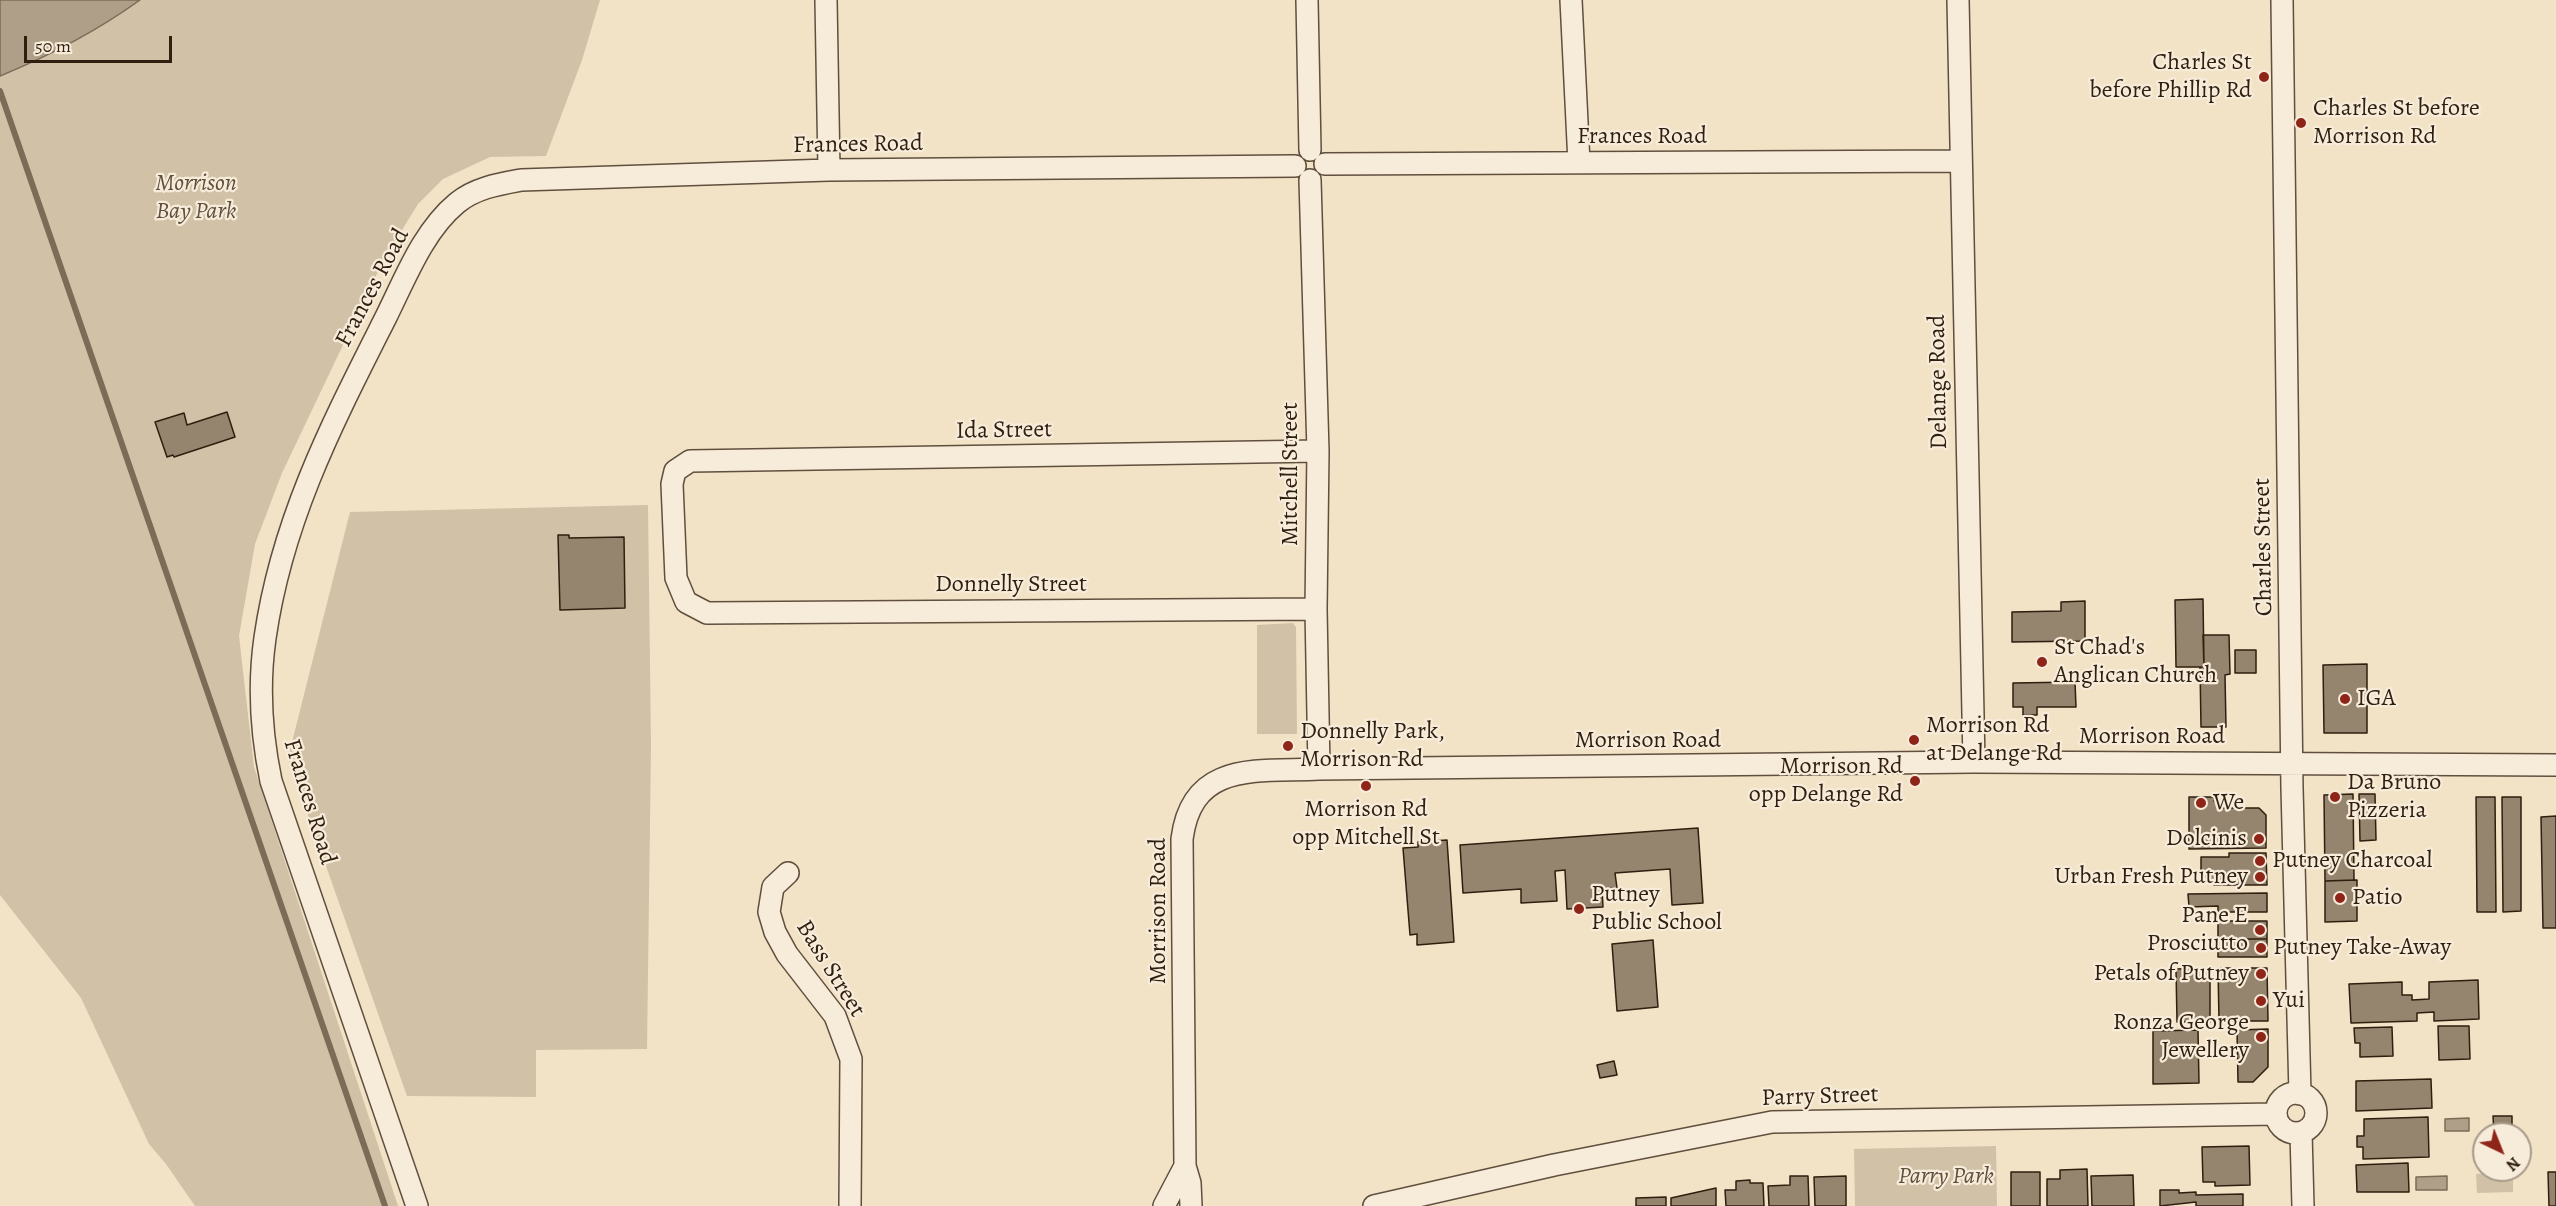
<!DOCTYPE html>
<style>
body{margin:0}
#map{position:relative;width:2556px;height:1206px;overflow:hidden;background:#f2e2c6;font-family:Alegreya,serif}
canvas{display:block}
.north{position:absolute;left:2472px;top:1122px;width:60px;height:60px;box-sizing:border-box;background:#f7ecda;border:2px solid #a79a89;border-radius:50%;rotate:137deg;font-size:16px;font-weight:700;line-height:24px;text-align:center;color:#301e0f}
.north::after{content:'';display:block;margin:auto;width:21px;height:27px;background:#8f2418;clip-path:polygon(50% 0,100% 100%,50% 72%,0 100%)}
.scale{position:absolute;left:24px;top:36px;width:148px;height:27px;box-sizing:border-box;border:3px solid #301e0f;border-top:0;padding-left:8px;font-size:18px;line-height:21px;white-space:nowrap;color:#301e0f;-webkit-text-stroke:4px #f7ecda;paint-order:stroke}
</style>
<div id="map">
<canvas width="2556" height="1206"></canvas>
<div class="north">N</div>
<div class="scale">50 m</div>
</div>
<script>
const c = document.querySelector('canvas').getContext('2d');
c.lineJoin = 'round';
function fillPath(path, color) { c.fillStyle = color; c.fill(path, 'evenodd'); }
function trace(path, color, width, dash) { c.strokeStyle = color; c.lineWidth = width; c.lineCap = dash ? 'butt' : 'round'; c.setLineDash(dash || []); c.stroke(path); }
function write(font, color, halo, rows, align = 'center') {
  c.font = font + ' Alegreya,serif'; c.lineWidth = 4.5; c.setLineDash([]); c.textBaseline = 'middle'; c.strokeStyle = halo; c.fillStyle = color; for (const [text, x, y, turn = 0] of rows) {
    c.save(); c.translate(x, y); c.rotate((+turn || 0) * Math.PI / 180); c.textAlign = isNaN(turn) ? turn : align; if (halo) c.strokeText(text, 0, 0); c.fillText(text, 0, 0); c.restore();
  }
}
fillPath(new Path2D(`
 M140,0H600L582,60L546,156L490,157L443,179L418,204L383,261L282,473L255,544L239,636L254,767L398,1206H195L166,1164L149,1144L81,998L0,895V76C49,56 97,31 140,0Z
 M648,505L651,746L647,1049L536,1050V1097L407,1096L288,758L350,512Z
 M1293,623L1296,627L1297,734H1257V625Z
 M1996,1146L1997,1206H1855L1854,1149Z
 M2513,1173V1192L2477,1193L2476,1174Z`), '#d1c1a7');
const water = new Path2D(`
 M0,0H140C97,31 49,56 0,76Z
 M2469,1118V1131H2445V1119Z
 M2447,1176V1190H2416V1177Z`);
fillPath(water, '#b09f88');
trace(water, '#7d6b58', 1.5);
trace(new Path2D(`
 M0,91L385,1206`), '#7d6b58', 6);
const building = new Path2D(`
 M227,412L235,437L174,457L173,455L167,457L155,422L184,413L187,425Z
 M558,535H569V538L624,537L625,608L560,610Z
 M2203,599L2204,667H2176L2175,600Z
 M2085,601V641L2012,642V612L2061,611V602Z
 M2203,635H2229L2230,674L2225,675L2226,727H2201L2200,667H2204Z
 M2235,650H2256V673H2235Z
 M2367,664V733H2324L2323,665Z
 M2075,682L2076,707H2037V715H2023V707H2013V683Z
 M2353,794L2354,880L2325,881L2324,795Z
 M2359,794H2375L2376,840L2360,841Z
 M2189,797H2214V801L2221,808H2259L2266,815V848L2189,849Z
 M2476,797H2495L2496,912H2477Z
 M2502,797H2521V911L2503,912Z
 M2556,816V928H2543L2541,817Z
 M1698,828L1703,903L1672,905L1670,869L1615,873L1617,888L1602,889L1603,907L1567,909L1565,870L1555,871L1557,901L1521,903V889L1463,893L1460,845Z
 M1447,840L1454,942L1417,945V934L1410,935L1403,848L1418,847V842Z
 M2229,853H2266L2267,885H2214V881H2201V857H2229Z
 M2357,880V921L2325,922V881Z
 M2267,893V912H2218V906L2189,907L2188,894Z
 M2218,921H2267V939H2218Z
 M2218,939H2267V957H2218Z
 M1653,940L1658,1007L1617,1011L1612,944Z
 M2210,968V1022H2177L2176,969Z
 M2218,968H2267L2268,1021H2219Z
 M2478,980L2479,1019L2434,1021V1012L2417,1013V1021L2351,1023L2349,984L2402,982V995H2412V1000L2429,999V982Z
 M2438,1026H2469L2470,1059L2439,1060Z
 M2392,1027L2393,1056L2360,1057V1043H2355L2354,1028Z
 M2268,1029V1067L2253,1082H2238L2237,1030Z
 M2198,1030L2199,1083L2153,1084V1031Z
 M1614,1061L1617,1075L1600,1078L1597,1065Z
 M2431,1079L2432,1108L2356,1111V1081Z
 M2493,1116H2512V1128H2509V1134H2494Z
 M2428,1117L2429,1157L2363,1159V1147H2357V1136H2364V1119Z
 M2249,1146L2250,1185L2215,1186V1182H2203L2202,1147Z
 M2408,1163L2409,1192H2357L2356,1165Z
 M2087,1169L2088,1206H2047V1179H2060V1170Z
 M2011,1172H2040V1206H2011Z
 M2548,1172H2556V1206H2549Z
 M2133,1175L2134,1206H2092L2091,1176Z
 M1790,1176H1808L1809,1206H1769L1768,1186L1790,1185Z
 M1846,1176V1206H1815L1814,1177Z
 M1750,1180V1183H1763L1764,1206H1726L1725,1190H1736V1181Z
 M1716,1188V1206H1671V1198Z
 M2160,1190H2179V1193L2196,1192V1195L2243,1194V1206H2196V1202L2160,1206Z
 M1666,1197V1206H1636V1198Z`);
fillPath(building, '#95846e');
trace(building, '#301e0f', 1.5);
const minor = new Path2D(`
 M826,0L829,170
 M1307,0L1310,150
 M1571,0L1579,163
 M1958,0L1974,762
 M2282,0L2292,788L2300,1094
 M1325,164L1960,161
 M1310,180L1318,451L1316,609L1319,769
 M1316,609L707,613L686,602L676,578L672,484L675,471L690,461L1318,451
 M788,873L773,887L769,912L775,932L787,954L835,1016L851,1059L850,1206
 M2276 1113a20 20 0 1 1 40 0a20 20 0 1 1-40 0Z
 M2301,1133L2303,1206
 M417,1206L271,781C261,733 258,687 265,638C282,519 333,422 386,317C405,279 423,231 457,203C475,188 499,184 521,180L829,170L1295,166
 M1164,1206L1185,1166
 M1191,1206L1190,1183L1185,1166L1182,839C1192,760 1258,772 1319,769L1974,762L2556,765
 M1374,1206L1554,1165L1772,1122L2276,1114`);
trace(minor, '#604f3d', 24);
trace(minor, '#f7ecda', 21);
for (const [x, y, r, color] of [
 [2264,77,6,"#8f2418"],
 [2301,123,6,"#8f2418"],
 [2042,662,6,"#8f2418"],
 [2345,699,6,"#8f2418"],
 [1914,740,6,"#8f2418"],
 [1288,746,6,"#8f2418"],
 [1915,781,6,"#8f2418"],
 [1366,786,6,"#8f2418"],
 [2335,797,6,"#8f2418"],
 [2201,803,6,"#8f2418"],
 [2259,839,6,"#8f2418"],
 [2260,861,6,"#8f2418"],
 [2260,877,6,"#8f2418"],
 [2340,898,6,"#8f2418"],
 [1579,909,6,"#8f2418"],
 [2260,930,6,"#8f2418"],
 [2261,948,6,"#8f2418"],
 [2261,974,6,"#8f2418"],
 [2261,1001,6,"#8f2418"],
 [2261,1037,6,"#8f2418"]
]) { const dot = new Path2D(); dot.arc(x, y, r, 0, 2 * Math.PI); c.fillStyle = color; c.fill(dot); trace(dot, '#f7ecda', 2); }
write('24px', '#301e0f', '#f7ecda', [
 ["Charles St",2252,63,"right"],
 ["before Phillip Rd",2252,91,"right"],
 ["Charles St before",2313,109],
 ["Morrison Rd",2313,137],
 ["St Chad's",2054,648],
 ["Anglican Church",2054,676],
 ["IGA",2357,699],
 ["Morrison Rd",1926,726],
 ["at Delange Rd",1926,754],
 ["Donnelly Park,",1300,732],
 ["Morrison Rd",1300,760],
 ["Morrison Rd",1903,767,"right"],
 ["opp Delange Rd",1903,795,"right"],
 ["Da Bruno",2347,783],
 ["Pizzeria",2347,811],
 ["We",2213,803],
 ["Morrison Rd",1366,810,"center"],
 ["opp Mitchell St",1366,838,"center"],
 ["Dolcinis",2247,839,"right"],
 ["Putney Charcoal",2272,861],
 ["Urban Fresh Putney",2248,877,"right"],
 ["Putney",1591,895],
 ["Public School",1591,923],
 ["Patio",2352,898],
 ["Pane E",2248,916,"right"],
 ["Prosciutto",2248,944,"right"],
 ["Putney Take-Away",2273,948],
 ["Petals of Putney",2249,974,"right"],
 ["Yui",2273,1001],
 ["Ronza George",2249,1023,"right"],
 ["Jewellery",2249,1051,"right"]
], 'left');
write('24px', '#301e0f', '#f7ecda', [
 ["Frances Road",1642,137],
 ["Frances Road",858,145,-1],
 ["Frances Road",373,288,-62],
 ["Delange Road",1939,382,-91],
 ["Ida Street",1004,431,-1],
 ["Mitchell Street",1291,474,-90],
 ["Charles Street",2264,547,-91],
 ["Donnelly Street",1011,585],
 ["Morrison Road",2152,737],
 ["Morrison Road",1648,741],
 ["Frances Road",309,802,73],
 ["Morrison Road",1159,911,-90],
 ["Bass Street",830,969,58],
 ["Parry Street",1820,1097,-2]
]);
write('italic 24px', '#604f3d', '#f7ecda', [
 ["Morrison",196,184],
 ["Bay Park",196,212],
 ["Parry Park",1946,1177]
]);
</script>
